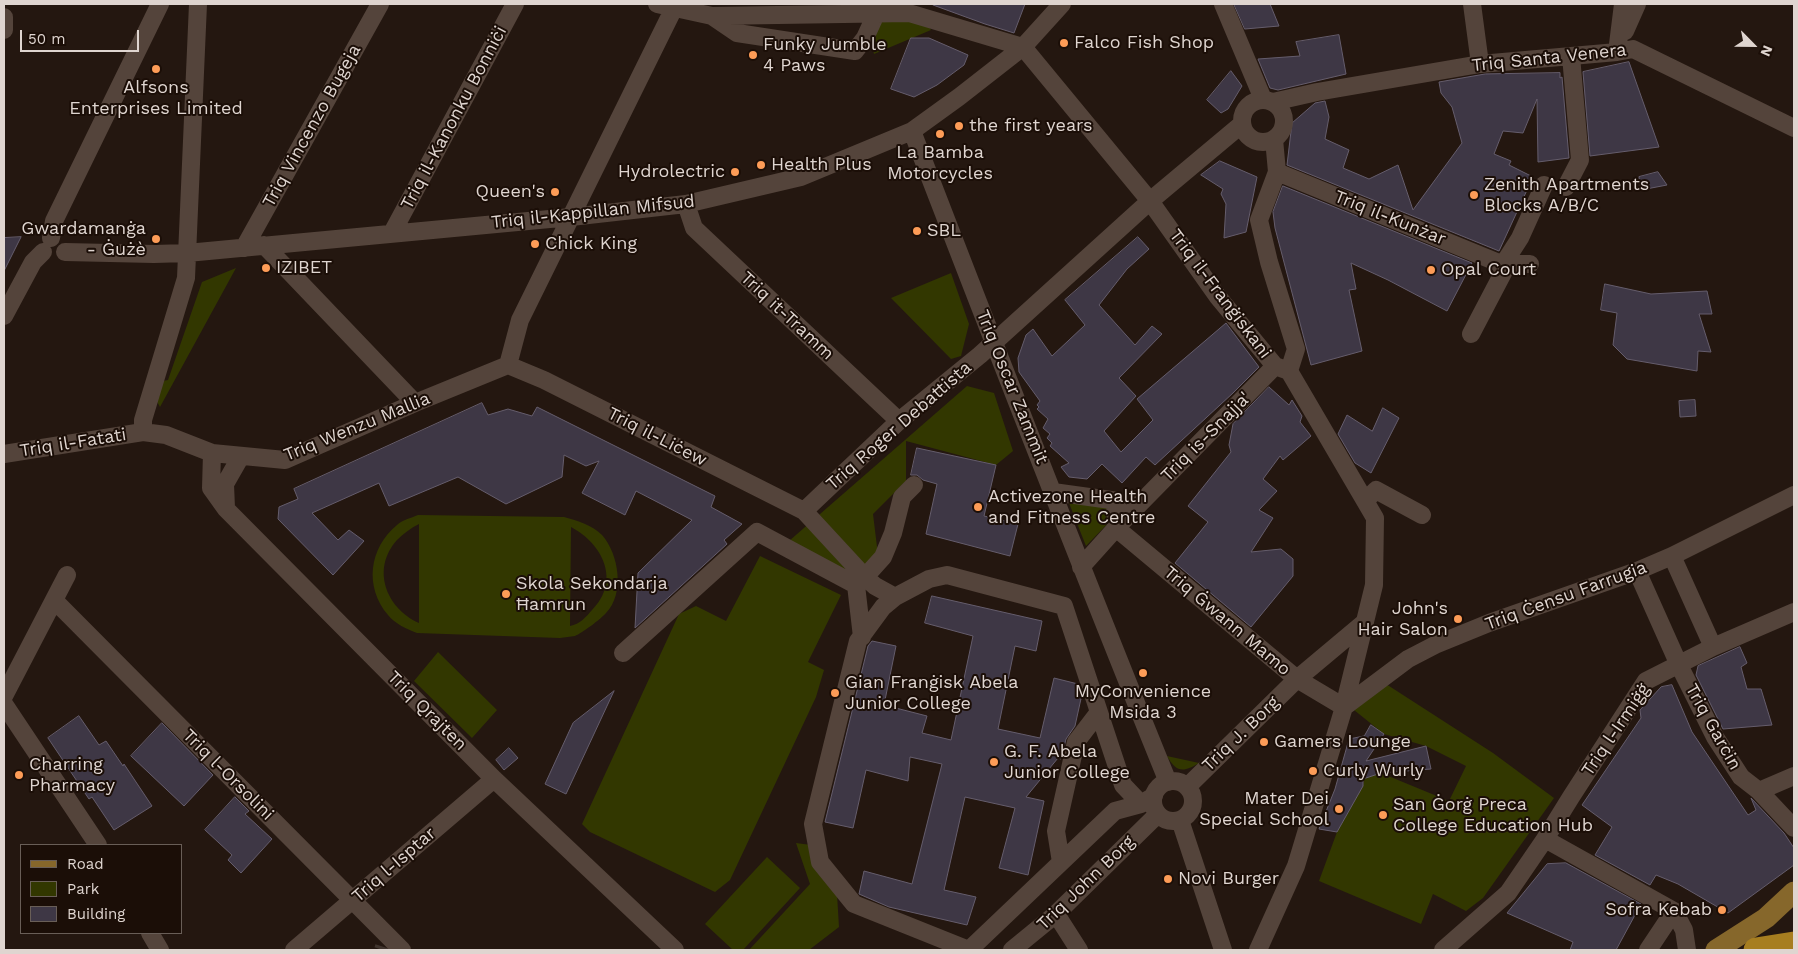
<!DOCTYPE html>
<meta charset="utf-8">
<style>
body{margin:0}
#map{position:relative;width:1798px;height:954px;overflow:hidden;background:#241710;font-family:"Work Sans",sans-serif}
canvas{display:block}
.frame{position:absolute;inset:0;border:5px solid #dfd5d0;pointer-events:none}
.legend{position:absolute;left:20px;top:844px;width:162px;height:90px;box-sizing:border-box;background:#1b0e07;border:1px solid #695e57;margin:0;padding:6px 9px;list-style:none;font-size:15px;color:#dfd5d0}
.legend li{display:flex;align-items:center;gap:10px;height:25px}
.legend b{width:25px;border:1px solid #695e57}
.north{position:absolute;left:1728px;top:20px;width:50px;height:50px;-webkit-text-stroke:4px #1b0e07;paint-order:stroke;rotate:113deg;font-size:14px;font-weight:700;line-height:20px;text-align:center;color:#dfd5d0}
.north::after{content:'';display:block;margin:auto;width:18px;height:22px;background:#dfd5d0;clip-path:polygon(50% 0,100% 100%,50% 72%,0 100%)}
.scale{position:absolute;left:20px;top:30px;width:119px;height:22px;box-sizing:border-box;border:2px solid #dfd5d0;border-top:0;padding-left:6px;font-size:15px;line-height:18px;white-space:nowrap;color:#dfd5d0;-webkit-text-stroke:4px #1b0e07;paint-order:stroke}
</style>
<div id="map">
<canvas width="1798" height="954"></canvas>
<div class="frame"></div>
<ul class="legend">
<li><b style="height:6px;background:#86672b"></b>Road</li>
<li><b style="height:14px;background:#323700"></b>Park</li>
<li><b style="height:14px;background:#3e3745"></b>Building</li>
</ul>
<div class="north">N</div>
<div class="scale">50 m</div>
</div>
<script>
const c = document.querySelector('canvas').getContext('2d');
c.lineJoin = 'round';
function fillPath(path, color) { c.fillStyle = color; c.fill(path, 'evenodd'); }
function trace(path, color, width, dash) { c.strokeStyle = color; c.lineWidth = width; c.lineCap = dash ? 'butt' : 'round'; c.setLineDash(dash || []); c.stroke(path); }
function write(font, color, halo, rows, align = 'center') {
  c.font = font + ' "Work Sans",sans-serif'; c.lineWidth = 4; c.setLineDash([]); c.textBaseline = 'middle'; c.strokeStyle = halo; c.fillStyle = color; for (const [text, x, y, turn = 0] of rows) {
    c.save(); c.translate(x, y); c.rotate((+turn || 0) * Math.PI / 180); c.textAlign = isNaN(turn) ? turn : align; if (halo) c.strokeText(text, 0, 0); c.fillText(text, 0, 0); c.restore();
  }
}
fillPath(new Path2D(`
 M877,18L924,20L931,30L874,54L870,38Z
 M236,268L160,407L155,398L163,381L168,380L202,282Z
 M951,273L969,324L961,356L951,359L891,298Z
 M967,386L994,393L1013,451L996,465L906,441V481L873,514L878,555L840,585L781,548Z
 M1067,498L1110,507L1113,518L1086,546Z
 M418,515L564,517C578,521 592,525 602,535C619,554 625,594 606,613C601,619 582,633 575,636C570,637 565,637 560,638L417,633C407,629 395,624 388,615C364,587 369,548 397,525C402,520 411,518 418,515ZM419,524V623C386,608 371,569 397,540C403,534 411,528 419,524ZM571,527C603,544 621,581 592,610C586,617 580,624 570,626Z
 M760,556L841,595L808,662L824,670L816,697L730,880L715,892L590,832L582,824L679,614L696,606L726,621Z
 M438,652L497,710L472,738L414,681Z
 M1386,684L1493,753L1554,798L1483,898L1466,911L1433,894L1421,924L1319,881L1337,832L1363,786L1364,779L1368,776L1381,773L1449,801L1466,766L1426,746L1384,734L1354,710Z
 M1167,756L1199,763C1183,773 1176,772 1167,756Z
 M796,843L811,845L837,894L839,927L809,950H749L810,884Z
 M767,857L800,888L743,950H733L705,924Z`), '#323700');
const building = new Path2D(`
 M933,4H1025L1014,33L985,24L933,5Z
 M1234,4H1270L1279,26L1245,29Z
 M1339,35L1346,74L1278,90L1270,88L1258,59L1300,56L1296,42Z
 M911,38H929L968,55L964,65L937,85L914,97L891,89Z
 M1629,62L1659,147L1590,156L1583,72Z
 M1231,71L1242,86L1228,109L1221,113L1207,100Z
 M1560,73V78L1562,77L1569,158L1538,162L1537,99L1523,133L1503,131L1494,154L1511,161L1509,165L1533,177L1499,251L1287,165L1292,123L1315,103L1325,101L1329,117L1325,139L1349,150L1343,168L1369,179L1398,165L1413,210L1462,143L1452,107L1441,93L1439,82L1485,74Z
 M1220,161L1257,177L1246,232L1224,238L1226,204L1221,194L1223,189L1201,175Z
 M1658,172L1667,185L1641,190L1639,177Z
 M1283,186L1472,263L1447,311L1388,280L1351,263L1356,289L1349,290L1362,351L1311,365L1275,228L1273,212Z
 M21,237L4,271V238Z
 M1138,237L1149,249L1127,269L1099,305L1135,345L1152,326L1162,334L1119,378L1136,396L1104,431L1121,452L1153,420L1137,399L1226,323L1259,367L1233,393L1155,465L1146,457L1122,483L1102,464L1087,479L1069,477L1061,467L1069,463L1050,446L1052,443L1047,438L1050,434L1043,428L1048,419L1037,409L1039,407L1037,405L1040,401L1019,372L1018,358L1026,335L1033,329L1052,356L1085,325L1065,300Z
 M1605,284L1651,294L1707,291L1712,314H1699L1711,352L1698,351L1697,371L1627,359L1613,345L1617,313L1601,310Z
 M1269,387L1289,405L1292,400L1302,416L1300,422L1311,436L1283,460L1280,456L1263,479L1277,491L1259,510L1273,518L1251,552L1281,549L1293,559V576L1251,627L1175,563L1208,522L1188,506L1231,452L1229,445L1233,424Z
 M1695,400L1696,416L1680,417L1679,401Z
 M482,403L488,415L508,409L532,416L537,407L715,496L711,507L742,524L724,540L727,544L635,628L638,573L692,520L636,491L625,515L582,493L599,461L586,466L564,455L562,477L506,504L458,477L389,506L379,483L312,513L338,540L349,530L364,541L333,575L278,519L279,507L298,499L294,489Z
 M1383,408L1399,418L1371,473L1355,463L1338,434L1347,415L1372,431Z
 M917,448L996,465L984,516L1018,524L1010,556L926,534L937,484L923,480L917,475H911Z
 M932,596L1042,621L1036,651L1015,646L998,729L1040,738L1054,678L1078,684L1082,694L1075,726L1066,739L1061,759L1058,758L1026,797L1044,801L1028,875L999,868L1015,808L965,797L944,890L976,897L967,925L889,907L859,894L864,871L912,884L942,764L910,757L908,781L866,770L853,828L825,822L868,646L872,641L896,646L884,705L927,716L922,733L951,740L973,636L925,623Z
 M1740,647L1747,663L1741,667L1747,689H1761L1772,725L1723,729L1696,675L1698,666Z
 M1672,685L1692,732L1748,815L1756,810L1751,798L1784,833L1794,848V865L1728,913L1678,884L1656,875L1650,885L1595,855L1612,827L1582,805L1641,718L1640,710L1661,687Z
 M614,691L566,794L545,784L573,723Z
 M79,716L99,745L106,741L123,766L124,764L152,806L114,830L92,797L89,799L48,738Z
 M162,723L213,775L184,806L131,756Z
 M1371,725L1384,734L1366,761L1426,746L1431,769L1381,773L1363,779V786L1337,832L1319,829L1335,789L1349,739L1364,736Z
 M509,748L518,758L504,770L496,760Z
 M235,797L249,811L245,814L272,839L241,873L228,860L232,855L205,830Z
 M1566,863L1641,904L1616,950H1570L1573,942L1507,913L1547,864Z`);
fillPath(building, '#3e3745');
trace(building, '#655d6c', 1);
trace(new Path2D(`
 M383,950L384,947`), '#40342d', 18, [18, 9]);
trace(new Path2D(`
 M657,4L712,16L909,13L1023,47L1150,201L1218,297L1275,366L1289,371L1375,518L1374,585L1344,707L1296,866L1258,950
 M1223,4L1263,99
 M1472,4L1480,64
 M712,16L737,33L855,51L865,38L876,14
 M4,17V30
 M1625,31L1637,4
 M1617,52L1623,4
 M1242 121a21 21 0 1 1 42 0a21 21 0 1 1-42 0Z
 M1273,102L1317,92L1480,64L1617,52L1633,49L1794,128
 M912,131C996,349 1080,566 1168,782
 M1274,139L1277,172L1259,220L1269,262L1296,349L1289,371
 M1277,172L1499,263L1504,271L1471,334
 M1566,187L1580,160L1571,56
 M686,204L694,228L899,421
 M392,233L515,4
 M51,238L54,221L160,4
 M264,245L415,403
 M244,248L380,4
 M65,252L154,254L187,253L571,217L686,204L801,177L912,131L959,97L1023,47L1062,4
 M1502,266L1520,238L1544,185
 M1503,268L1517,264H1530
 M4,316L33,262L43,252
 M508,365L544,380L804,511L865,577L875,586L895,597
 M508,365L520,320L674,8
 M143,432V420L186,278L198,4
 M212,453L211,488L226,509L494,779L675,950
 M4,454L143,432L166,435L212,453L285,460L415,403L508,365
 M1053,492L1118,501L1115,510L1116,528L1297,679L1344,707
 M1365,501L1376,490L1422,515
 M226,508L225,484L241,456
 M804,511L899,421L980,355L1150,201L1242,124
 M1672,556L1713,647
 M1081,567L1116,528L1275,366
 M1637,571L1679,665L1715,737L1741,777L1759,791L1794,828
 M865,577L883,557L893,533L902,497L914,485
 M54,600L402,950
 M623,653L757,532L856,585L862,637
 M4,696L67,575
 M4,704L98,845
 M1344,707L1408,659L1435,645L1489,623L1637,571L1672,556L1794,495
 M1153 801a20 20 0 1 1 40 0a20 20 0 1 1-40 0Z
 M1187,787L1297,679L1365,622
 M1759,791L1794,776
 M1141,804L1123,785L1064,606L947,575L929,579L895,597L883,607L858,641L813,824L820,862L854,904L969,950L1115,811L1141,804L1154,796
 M1180,820L1223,950
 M1545,839L1674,911L1684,930L1687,950
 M1061,862L1056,831L1076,742L1099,712
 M1056,914L1079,950
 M150,933L160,950
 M294,950L494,779
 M1012,950L1056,914L1158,814
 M1443,950L1508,893L1545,839L1571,797L1646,681L1713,647L1794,612
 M1648,950L1674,911`), '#54443b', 18);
trace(new Path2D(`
 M1716,950L1766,918L1794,892`), '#86672b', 21);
trace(new Path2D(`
 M1756,950L1794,944`), '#a77e20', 25);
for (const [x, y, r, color] of [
 [1064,43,5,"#fd9c57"],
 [753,55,5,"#fd9c57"],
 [156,69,5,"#fd9c57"],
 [959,126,5,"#fd9c57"],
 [940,134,5,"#fd9c57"],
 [761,165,5,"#fd9c57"],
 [735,172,5,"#fd9c57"],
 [555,192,5,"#fd9c57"],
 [1474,195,5,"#fd9c57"],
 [917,231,5,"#fd9c57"],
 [156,239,5,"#fd9c57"],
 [535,244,5,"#fd9c57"],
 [266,268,5,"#fd9c57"],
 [1431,270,5,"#fd9c57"],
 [978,507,5,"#fd9c57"],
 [506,594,5,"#fd9c57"],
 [1458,619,5,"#fd9c57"],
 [1143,673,5,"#fd9c57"],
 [835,693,5,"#fd9c57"],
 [1264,742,5,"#fd9c57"],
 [994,762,5,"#fd9c57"],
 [1313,771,5,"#fd9c57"],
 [19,775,5,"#fd9c57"],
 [1339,809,5,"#fd9c57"],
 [1383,815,5,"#fd9c57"],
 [1168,879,5,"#fd9c57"],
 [1722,910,5,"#fd9c57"]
]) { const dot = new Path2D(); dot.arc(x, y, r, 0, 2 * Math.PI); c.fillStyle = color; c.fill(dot); trace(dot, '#1b0e07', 2); }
write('18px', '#dfd5d0', '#1b0e07', [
 ["Falco Fish Shop",1074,43],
 ["Funky Jumble",763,45],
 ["4 Paws",763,66],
 ["Alfsons",156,88,"center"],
 ["Enterprises Limited",156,109,"center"],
 ["the first years",969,126],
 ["La Bamba",940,153,"center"],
 ["Motorcycles",940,174,"center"],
 ["Health Plus",771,165],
 ["Hydrolectric",725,172,"right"],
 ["Zenith Apartments",1484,185],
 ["Blocks A/B/C",1484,206],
 ["Queen's",545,192,"right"],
 ["Gwardamanġa",146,229,"right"],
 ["- Ġużè",146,250,"right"],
 ["SBL",927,231],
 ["Chick King",545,244],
 ["IZIBET",276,268],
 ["Opal Court",1441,270],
 ["Activezone Health",988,497],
 ["and Fitness Centre",988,518],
 ["Skola Sekondarja",516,584],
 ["Ħamrun",516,605],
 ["John's",1448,609,"right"],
 ["Hair Salon",1448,630,"right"],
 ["Gian Franġisk Abela",845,683],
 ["Junior College",845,704],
 ["MyConvenience",1143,692,"center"],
 ["Msida 3",1143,713,"center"],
 ["Gamers Lounge",1274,742],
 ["G. F. Abela",1004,752],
 ["Junior College",1004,773],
 ["Charring",29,765],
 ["Pharmacy",29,786],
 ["Curly Wurly",1323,771],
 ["Mater Dei",1329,799,"right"],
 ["Special School",1329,820,"right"],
 ["San Ġorġ Preca",1393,805],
 ["College Education Hub",1393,826],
 ["Novi Burger",1178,879],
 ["Sofra Kebab",1712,910,"right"]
], 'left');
write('18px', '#dfd5d0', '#1b0e07', [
 ["Triq Santa Venera",1549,58,-6],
 ["Triq il-Kanonku Bonniċi",454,118,-62],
 ["Triq Vincenzo Bugeja",312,126,-61],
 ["Triq il-Kappillan Mifsud",593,212,-6],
 ["Triq il-Kunżar",1390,218,22],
 ["Triq il-Franġiskani",1220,294,53],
 ["Triq it-Tramm",787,316,43],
 ["Triq Oscar Zammit",1012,387,68],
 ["Triq Roger Debattista",899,426,-41],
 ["Triq Wenzu Mallia",357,427,-22],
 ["Triq il-Liċew",657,437,27],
 ["Triq is-Snajja'",1206,437,-45],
 ["Triq il-Fatati",73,443,-9],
 ["Triq Ċensu Farrugia",1566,596,-20],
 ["Triq Ġwann Mamo",1227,621,40],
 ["Triq Qrajten",427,711,45],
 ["Triq Garċin",1713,727,61],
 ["Triq l-Irmiġġ",1616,730,-56],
 ["Triq J. Borg",1241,734,-44],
 ["Triq l-Orsolini",228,775,45],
 ["Triq l-Isptar",394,865,-41],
 ["Triq John Borg",1086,883,-44]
]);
</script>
